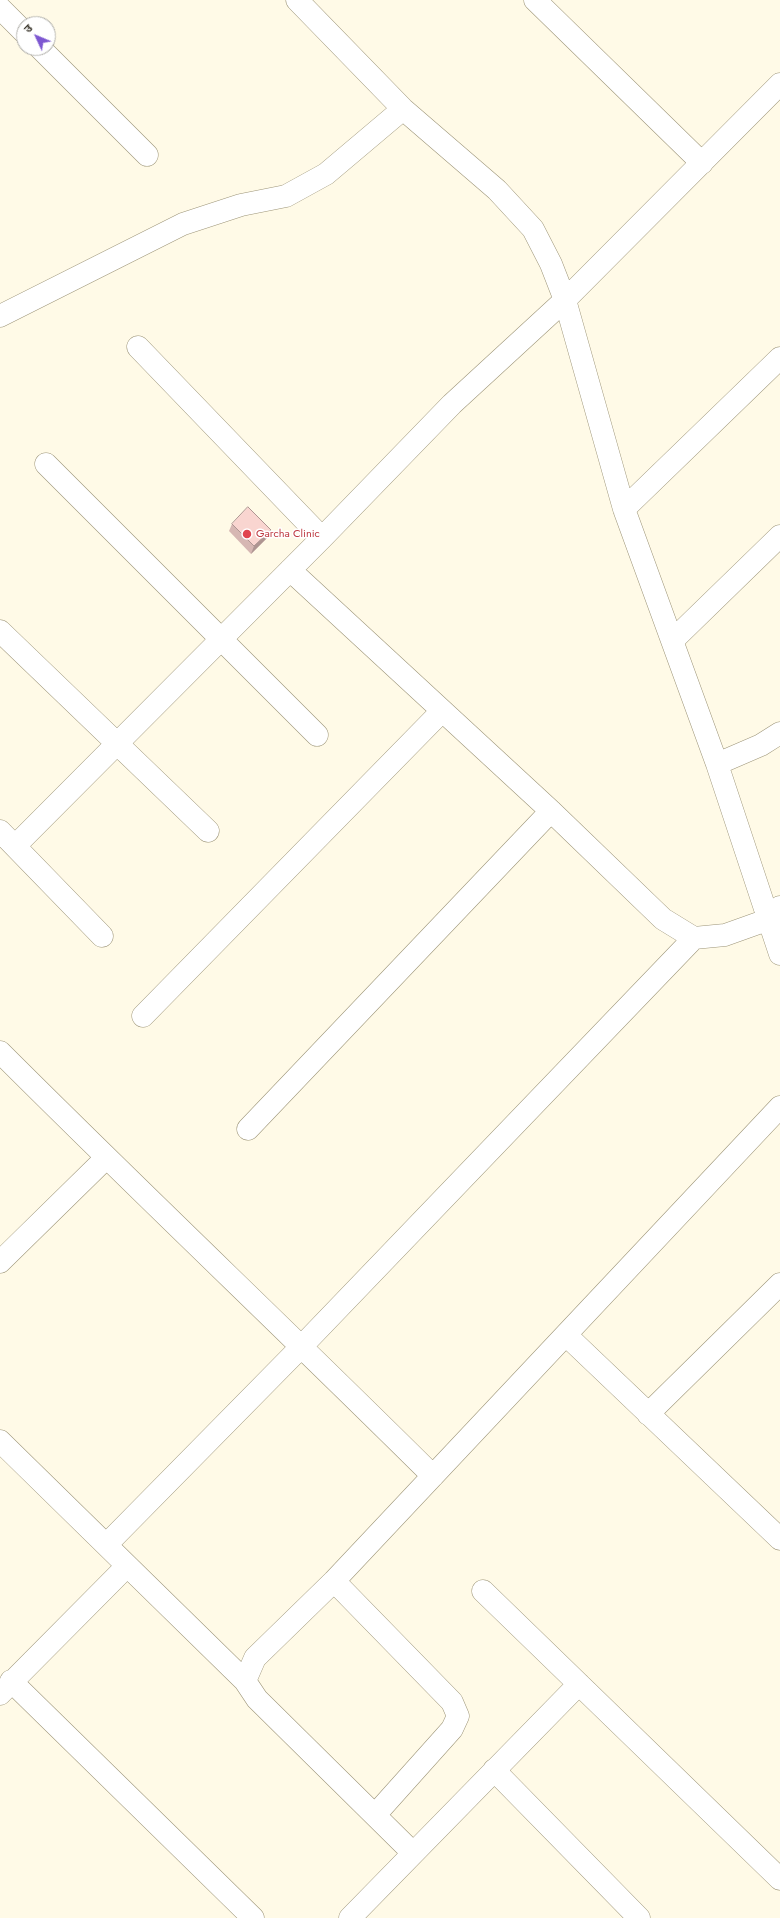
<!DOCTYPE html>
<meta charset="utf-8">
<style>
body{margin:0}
#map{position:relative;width:780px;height:1918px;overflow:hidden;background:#fffae7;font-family:Jost,"Noto Sans Devanagari",sans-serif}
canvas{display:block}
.north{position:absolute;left:16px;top:16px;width:40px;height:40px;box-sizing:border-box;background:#fff;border:1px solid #afaea9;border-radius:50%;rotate:314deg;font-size:11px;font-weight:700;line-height:16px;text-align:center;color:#383429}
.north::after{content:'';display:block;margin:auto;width:14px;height:18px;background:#7d57d1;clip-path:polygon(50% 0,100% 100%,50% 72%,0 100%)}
</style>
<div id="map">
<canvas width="780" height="1918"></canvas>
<div class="north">उ</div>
</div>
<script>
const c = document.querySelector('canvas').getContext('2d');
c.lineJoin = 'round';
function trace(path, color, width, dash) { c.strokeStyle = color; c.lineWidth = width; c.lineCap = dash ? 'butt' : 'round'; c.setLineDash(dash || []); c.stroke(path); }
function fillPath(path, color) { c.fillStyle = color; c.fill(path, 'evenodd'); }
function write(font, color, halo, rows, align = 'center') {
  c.font = font + ' Jost,sans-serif'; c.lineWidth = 3; c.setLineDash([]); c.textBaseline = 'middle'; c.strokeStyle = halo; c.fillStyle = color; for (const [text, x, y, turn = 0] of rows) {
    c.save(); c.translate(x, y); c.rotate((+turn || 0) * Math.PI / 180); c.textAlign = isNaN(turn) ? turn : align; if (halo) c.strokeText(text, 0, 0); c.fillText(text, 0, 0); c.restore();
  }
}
const minor = new Path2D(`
 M297,0L403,109L497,190L533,229L551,264L565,300L624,509L717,764L780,954
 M535,0L702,163
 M0,8L24,32
 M40,48L147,155
 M0,316L183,224L241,205L286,196L326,174L403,109
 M138,347L322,538
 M46,464L317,735
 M624,509L780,358
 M290,570L551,811L663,919L694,938L725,935L767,920L780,907
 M0,631L208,831
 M672,641L780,536
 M717,764L761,745L780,733
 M0,831L102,936
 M16,845L322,538L452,404L565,300L780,84
 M143,1016L442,711
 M0,1052C143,1195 290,1334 433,1476
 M248,1129L551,811
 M0,1262L106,1158
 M566,1335L780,1539
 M648,1414L780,1284
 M0,1441L245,1681
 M107,1544L302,1346L694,938
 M334,1581L452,1702L458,1716L452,1729L375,1815
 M483,1591L780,1879
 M11,1681L253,1918
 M0,1694L127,1566
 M494,1770L639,1918
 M413,1853L257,1699L245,1681L255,1658L334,1581L780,1107
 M350,1918L579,1684`);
trace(minor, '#9d9579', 23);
trace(minor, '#fff', 22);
fillPath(new Path2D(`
 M232,524L268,537L251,554L229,531Z`), '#d6b7b3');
fillPath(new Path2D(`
 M271,530L268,537L251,554L254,546Z`), '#ae9592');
const building = new Path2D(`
 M248,507L271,530L254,546L232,524Z`);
fillPath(building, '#f9d5d0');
trace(building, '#ae9592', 1);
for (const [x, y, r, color] of [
 [247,534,5,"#e0444e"]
]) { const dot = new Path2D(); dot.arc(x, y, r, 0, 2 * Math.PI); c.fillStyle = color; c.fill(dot); trace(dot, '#fff', 1.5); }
write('11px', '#be3a42', '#fff', [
 ["Garcha Clinic",256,534]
], 'left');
</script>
